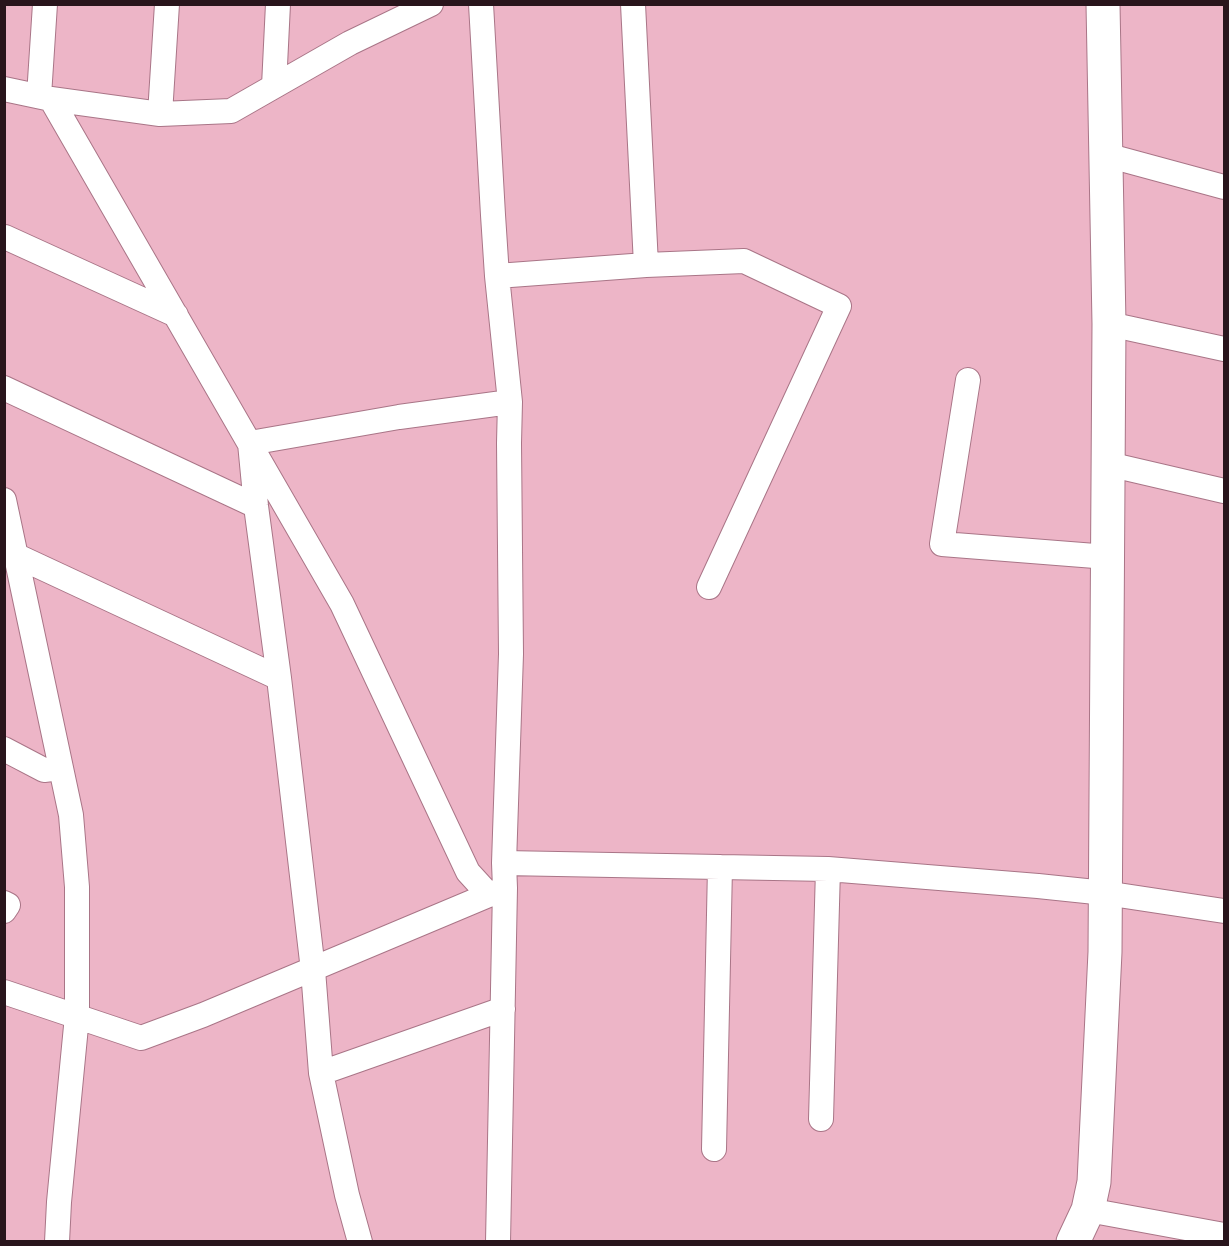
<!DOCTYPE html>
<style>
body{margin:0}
#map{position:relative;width:1229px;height:1246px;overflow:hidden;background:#edb5c7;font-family:"Exo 2",sans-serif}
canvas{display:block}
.frame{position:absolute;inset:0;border:6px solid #29151c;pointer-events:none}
</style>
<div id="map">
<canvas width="1229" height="1246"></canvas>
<div class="frame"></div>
</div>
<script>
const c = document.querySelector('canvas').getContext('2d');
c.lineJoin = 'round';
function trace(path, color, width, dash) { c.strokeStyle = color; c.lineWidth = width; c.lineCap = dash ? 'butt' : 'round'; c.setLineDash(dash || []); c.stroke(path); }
const street = new Path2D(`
 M481,4L493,215L497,276L510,402L509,443L511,654L504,863L505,888L498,1242
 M633,4L646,265L744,261L839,306L709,587
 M274,86L278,4
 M4,89L51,99L160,114L231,111L350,43L431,4
 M39,96L45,4
 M51,99L342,604L468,872L489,895
 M160,114L167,4
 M1106,155L1224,187
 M5,237L176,315
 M497,276L646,265
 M1109,324L1224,349
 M968,380L942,544L1108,557
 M4,388L256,506
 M1108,464L1224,491
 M4,500L71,815L77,887V1016L59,1202L57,1242
 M17,556L279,678
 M4,749L44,770L60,768
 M504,863L828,869L1038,886L1105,893L1224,911
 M4,903L8,905L4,911
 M4,992L141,1038L203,1015L503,889
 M321,1073L503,1009
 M821,1119L828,869
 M714,1149L720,867
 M1088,1210L1224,1235
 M360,1242L347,1195L321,1073L313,970L279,678L256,506L250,443L399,417L510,402`);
const secondary = new Path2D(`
 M1073,1242L1088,1210L1094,1182L1105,952L1109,324L1103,4`);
trace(street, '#a97587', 26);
trace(secondary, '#a97587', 35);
trace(street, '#fff', 24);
trace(secondary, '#fff', 33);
</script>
